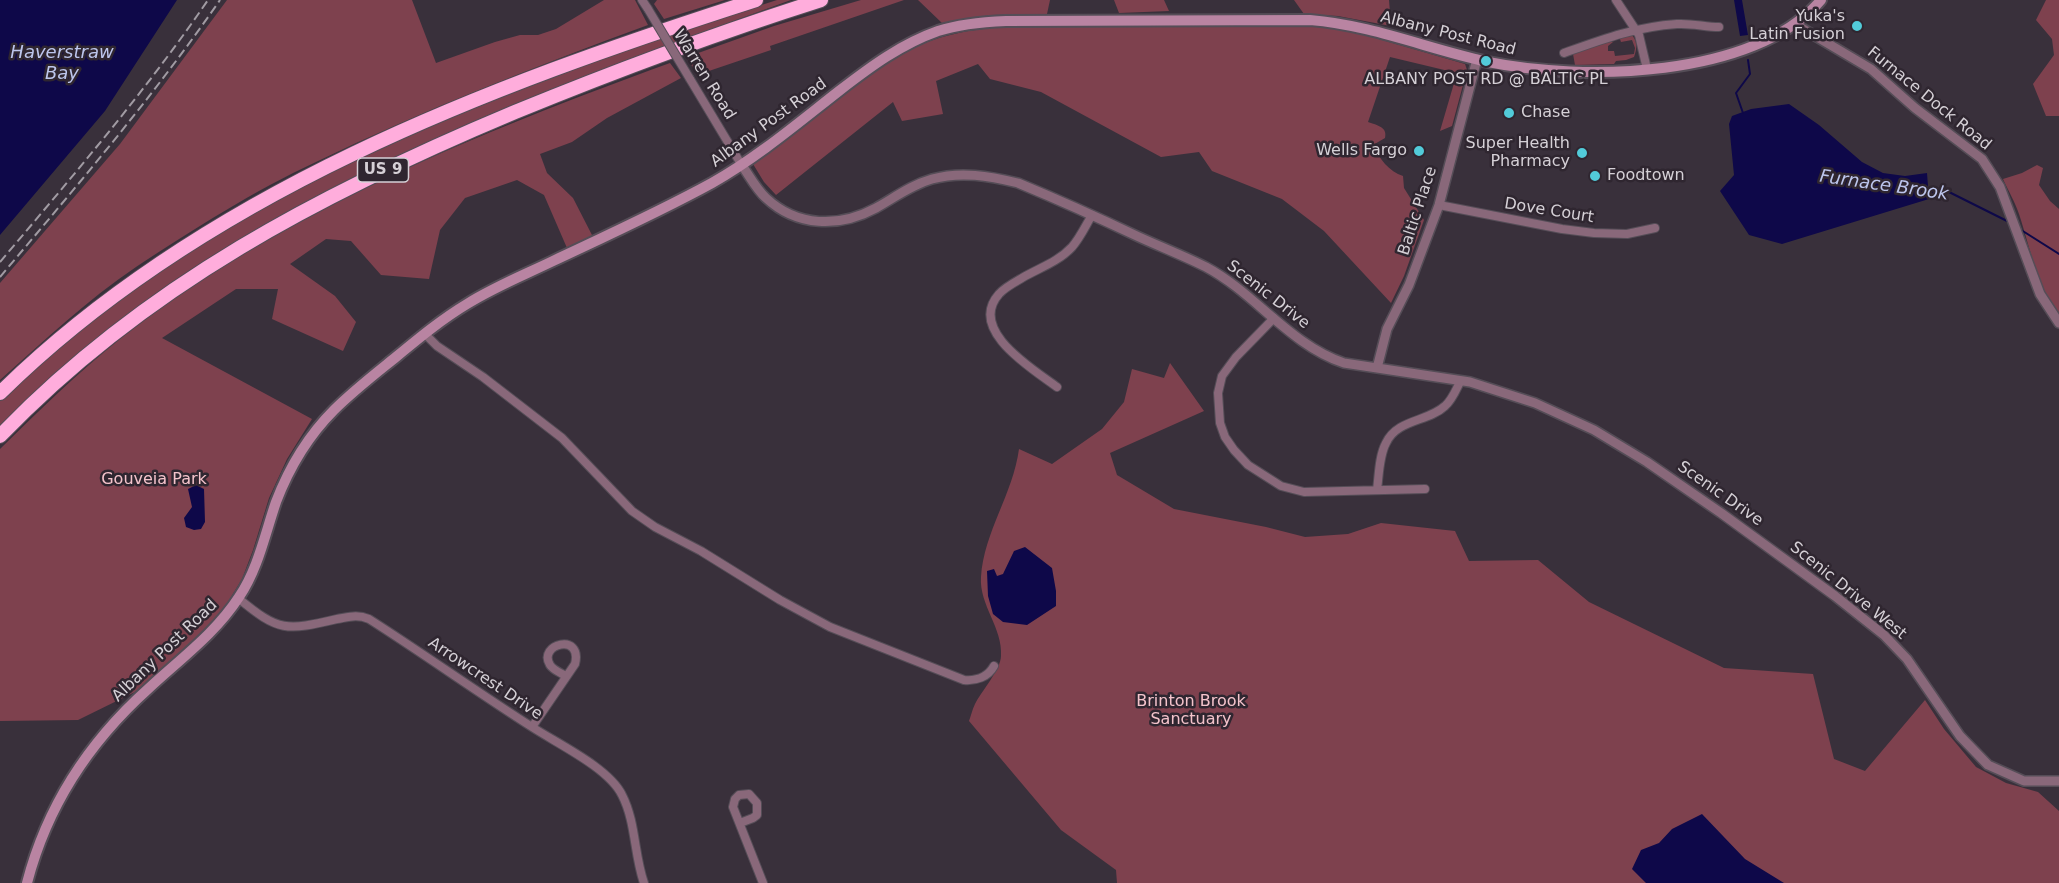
<!DOCTYPE html>
<style>
body{margin:0}
canvas{display:block;background:#39303b}
</style>
<canvas width="2059" height="883"></canvas>
<script>
const c = document.querySelector('canvas').getContext('2d');
c.lineJoin = 'round';
function fillPath(path, color) { c.fillStyle = color; c.fill(path, 'evenodd'); }
function trace(path, color, width, dash) { c.strokeStyle = color; c.lineWidth = width; c.lineCap = dash ? 'butt' : 'round'; c.setLineDash(dash || []); c.stroke(path); }
function write(font, color, halo, rows, align = 'center') {
  c.font = font + ' "DejaVu Sans",sans-serif'; c.lineWidth = 5; c.setLineDash([]); c.textBaseline = 'middle'; c.strokeStyle = halo; c.fillStyle = color; for (const [text, x, y, turn = 0] of rows) {
    c.save(); c.translate(x, y); c.rotate((+turn || 0) * Math.PI / 180); c.textAlign = isNaN(turn) ? turn : align; if (halo) c.strokeText(text, 0, 0); c.fillText(text, 0, 0); c.restore();
  }
}
fillPath(new Path2D(`
 M227,0H412L436,63L495,42L520,35H538L556,29L604,0H635L648,25C536,66 424,110 316,162C255,190 192,230 136,267C87,300 44,341 0,380V283L120,144Z
 M657,0H725L664,19L654,4Z
 M777,0H791C659,48 528,97 401,156C316,195 232,239 155,294C99,335 49,380 0,428V401C213,192 499,89 777,0Z
 M861,0H904L770,46L771,50L697,75L687,57L774,26Z
 M918,0H1050L1047,14L991,15L942,23Z
 M1114,0H1164L1169,11L1119,13Z
 M1294,0H1389L1391,26L1338,16L1304,14Z
 M2046,0H2059V116H2046L2033,84L2054,55L2052,39L2036,20Z
 M1285,24L1338,29L1365,35L1465,64L1467,70L1452,126L1440,131L1457,73L1390,57L1368,122C1375,125 1388,126 1385,138L1373,145C1379,158 1389,172 1403,176L1404,188L1424,220L1404,276L1391,303L1324,231L1282,199L1212,171L1199,152L1161,157L1041,92L990,79L978,64L936,81L943,114L902,121L893,102L776,195L764,182L753,164L889,60C927,38 964,29 1007,27Z
 M1631,34C1638,41 1637,49 1634,57L1626,60L1616,61L1614,64L1575,65L1573,54L1610,41L1613,42L1608,46V51H1614L1615,56L1634,54L1635,48L1632,40L1621,42L1620,39V37Z
 M670,63L681,78L607,118L572,142L540,154L547,173L573,198L593,237L567,248L544,195L517,180L465,198L440,230L429,279L381,275L351,241L326,239L290,264L335,296L356,322L343,351L272,319L278,289H236L162,338L312,419L287,459L269,498L253,550L242,579L228,602L208,627L139,690L78,720L0,721V449C39,411 77,373 120,339C283,211 478,133 670,63Z
 M2037,165L2043,168L2039,185L2050,201L2059,209V315C2037,287 2030,247 2019,214C2015,202 2008,190 2003,179L2022,173Z
 M1170,363L1204,411L1110,453L1117,475L1174,509L1266,527L1305,537L1348,534L1381,523L1455,531L1469,561L1538,560L1589,602L1724,668L1813,674L1834,759L1865,771L1925,700L1944,729L1976,767L2006,783L2038,792L2059,811V883H1117L1116,870L1061,830L969,721C971,716 972,710 975,704C981,692 1001,669 1001,656C1003,628 979,605 981,577C984,532 1013,494 1019,449L1052,464L1102,429L1124,402L1132,369L1164,378Z`), '#7e414e');
fillPath(new Path2D(`
 M0,0H177L105,111L0,235Z
 M1734,0H1742L1748,35L1740,36Z
 M1789,104L1819,125L1862,162L1883,173L1905,176L1927,173L1929,199L1782,244L1749,235L1720,191L1734,175L1729,124L1732,116L1751,109Z
 M196,485L204,489L205,522L201,529L194,530L186,527L184,518L192,507L188,489Z
 M1025,547L1052,568L1056,591V606L1027,625L1003,622L993,614L988,596L987,571L994,569L997,576L1003,574L1014,551Z
 M1702,814L1745,859L1784,883H1646L1632,869L1641,850L1659,843L1672,829Z`), '#0e0849');
trace(new Path2D(`
 M1743,113L1736,93L1750,74L1748,60
 M1925,192H1949L2009,222
 M2018,228L2059,254`), '#0e0849', 2);
const minor = new Path2D(`
 M642,0L648,9
 M1616,0L1639,35L1647,69
 M1564,53C1603,39 1635,27 1677,24C1692,23 1705,27 1719,27
 M690,79L741,164
 M1439,205L1562,229L1594,233L1627,234L1655,228
 M1274,318L1236,357L1222,376L1218,393L1220,423L1225,437L1234,450L1248,465L1281,486L1304,492L1425,489
 M425,334L437,346L483,377L562,438L632,511L655,527L701,551L780,600L830,627L964,680C976,681 988,677 994,666
 M1057,387C1033,369 967,330 999,294C1004,288 1015,282 1022,278C1039,268 1058,262 1072,247C1080,238 1086,225 1092,215
 M1377,490C1379,475 1379,456 1386,443C1397,419 1428,422 1445,406C1452,400 1456,390 1460,382
 M238,598C279,632 286,631 337,619C349,617 357,614 369,619C424,654 477,692 532,727C558,744 609,768 622,795C636,822 634,855 644,883
 M532,727L575,664C583,632 537,644 550,665C553,670 561,673 566,676
 M740,823L753,818L757,815V803L749,794L739,795L735,799L733,807L763,883`);
const tertiary = new Path2D(`
 M1795,24L1871,69L1915,108L1982,159L2000,187L2040,294L2059,323
 M741,164C749,175 756,189 766,198C797,227 839,228 876,208C894,198 911,185 932,179C961,171 989,176 1018,183C1059,200 1099,218 1139,237C1161,247 1184,256 1206,267C1255,293 1290,345 1344,363L1470,382L1535,403L1594,430L1647,462L1721,513L1835,596L1884,635L1907,659L1960,736L1988,765L2024,781H2059
 M1377,368L1387,329L1409,285L1439,205L1477,59`);
const secondary = new Path2D(`
 M27,883C47,806 89,742 148,689C180,659 215,634 239,597C258,569 265,534 276,502C289,468 308,436 334,410C353,391 375,374 396,357C419,338 442,319 467,304C494,287 524,275 553,261C606,236 661,211 712,183C758,157 798,123 839,91C870,67 901,44 938,31C960,24 983,22 1006,21L1310,20C1372,25 1428,49 1488,62C1582,81 1754,79 1821,0`);
const motorway = new Path2D(`
 M0,393C204,192 488,86 756,0
 M0,436C145,285 324,192 515,112C615,71 717,33 821,0`);
trace(minor, '#554d57', 10);
trace(tertiary, '#554d57', 12);
trace(secondary, '#554d57', 14);
trace(motorway, '#554d57', 16);
trace(minor, '#89687a', 8);
trace(tertiary, '#89687a', 9);
trace(secondary, '#b984a2', 10);
trace(motorway, '#ffaddc', 14);
trace(new Path2D(`
 M0,262C72,177 145,92 208,0
 M0,277C76,187 153,97 220,0`), '#a19ba3', 2, [9, 4.5]);
const minorBridge = new Path2D(`
 M648,9L690,79`);
trace(minorBridge, '#554d57', 10, []);
trace(minorBridge, '#89687a', 8);
for (const [x, y, r, color] of [
 [1857,26,6,"#52cbd9"],
 [1486,61,6,"#52cbd9"],
 [1509,113,6,"#52cbd9"],
 [1419,151,6,"#52cbd9"],
 [1582,153,6,"#52cbd9"],
 [1595,176,6,"#52cbd9"]
]) { const dot = new Path2D(); dot.arc(x, y, r, 0, 2 * Math.PI); c.fillStyle = color; c.fill(dot); trace(dot, '#2f2630', 2); }
for (const [x, y, w] of [
 [383,170,51]
]) { const box = new Path2D(); box.roundRect(x - w / 2, y - 12, w, 24, 4.5); c.fillStyle = '#2f2630'; c.fill(box); trace(box, '#d5d0d6', 1.5); }
write('bold 15px', '#d5d0d6', null, [
 ["US 9",383,170]
]);
write('16px', '#d5d0d6', '#2f2630', [
 ["Yuka's",1845,17],
 ["Latin Fusion",1845,35],
 ["ALBANY POST RD @ BALTIC PL",1486,80,"center"],
 ["Chase",1521,113,"left"],
 ["Super Health",1570,144],
 ["Pharmacy",1570,162],
 ["Wells Fargo",1407,151],
 ["Foodtown",1607,176,"left"]
], 'right');
write('16px', '#d5d0d6', '#2f2630', [
 ["Albany Post Road",1448,34,14],
 ["Warren Road",704,75,58],
 ["Furnace Dock Road",1929,99,39],
 ["Albany Post Road",769,123,-36],
 ["Baltic Place",1418,211,-72],
 ["Dove Court",1549,211,9],
 ["Scenic Drive",1268,295,38],
 ["Scenic Drive",1720,494,35],
 ["Scenic Drive West",1848,591,39],
 ["Albany Post Road",165,651,-44],
 ["Arrowcrest Drive",485,679,34]
]);
write('16px', '#f4c3cb', '#2f2630', [
 ["Gouveia Park",154,480],
 ["Brinton Brook",1191,702],
 ["Sanctuary",1191,720]
]);
write('italic 18px', '#bdc6ed', '#2f2630', [
 ["Haverstraw",62,53],
 ["Bay",62,74],
 ["Furnace Brook",1884,186,8]
]);
</script>
